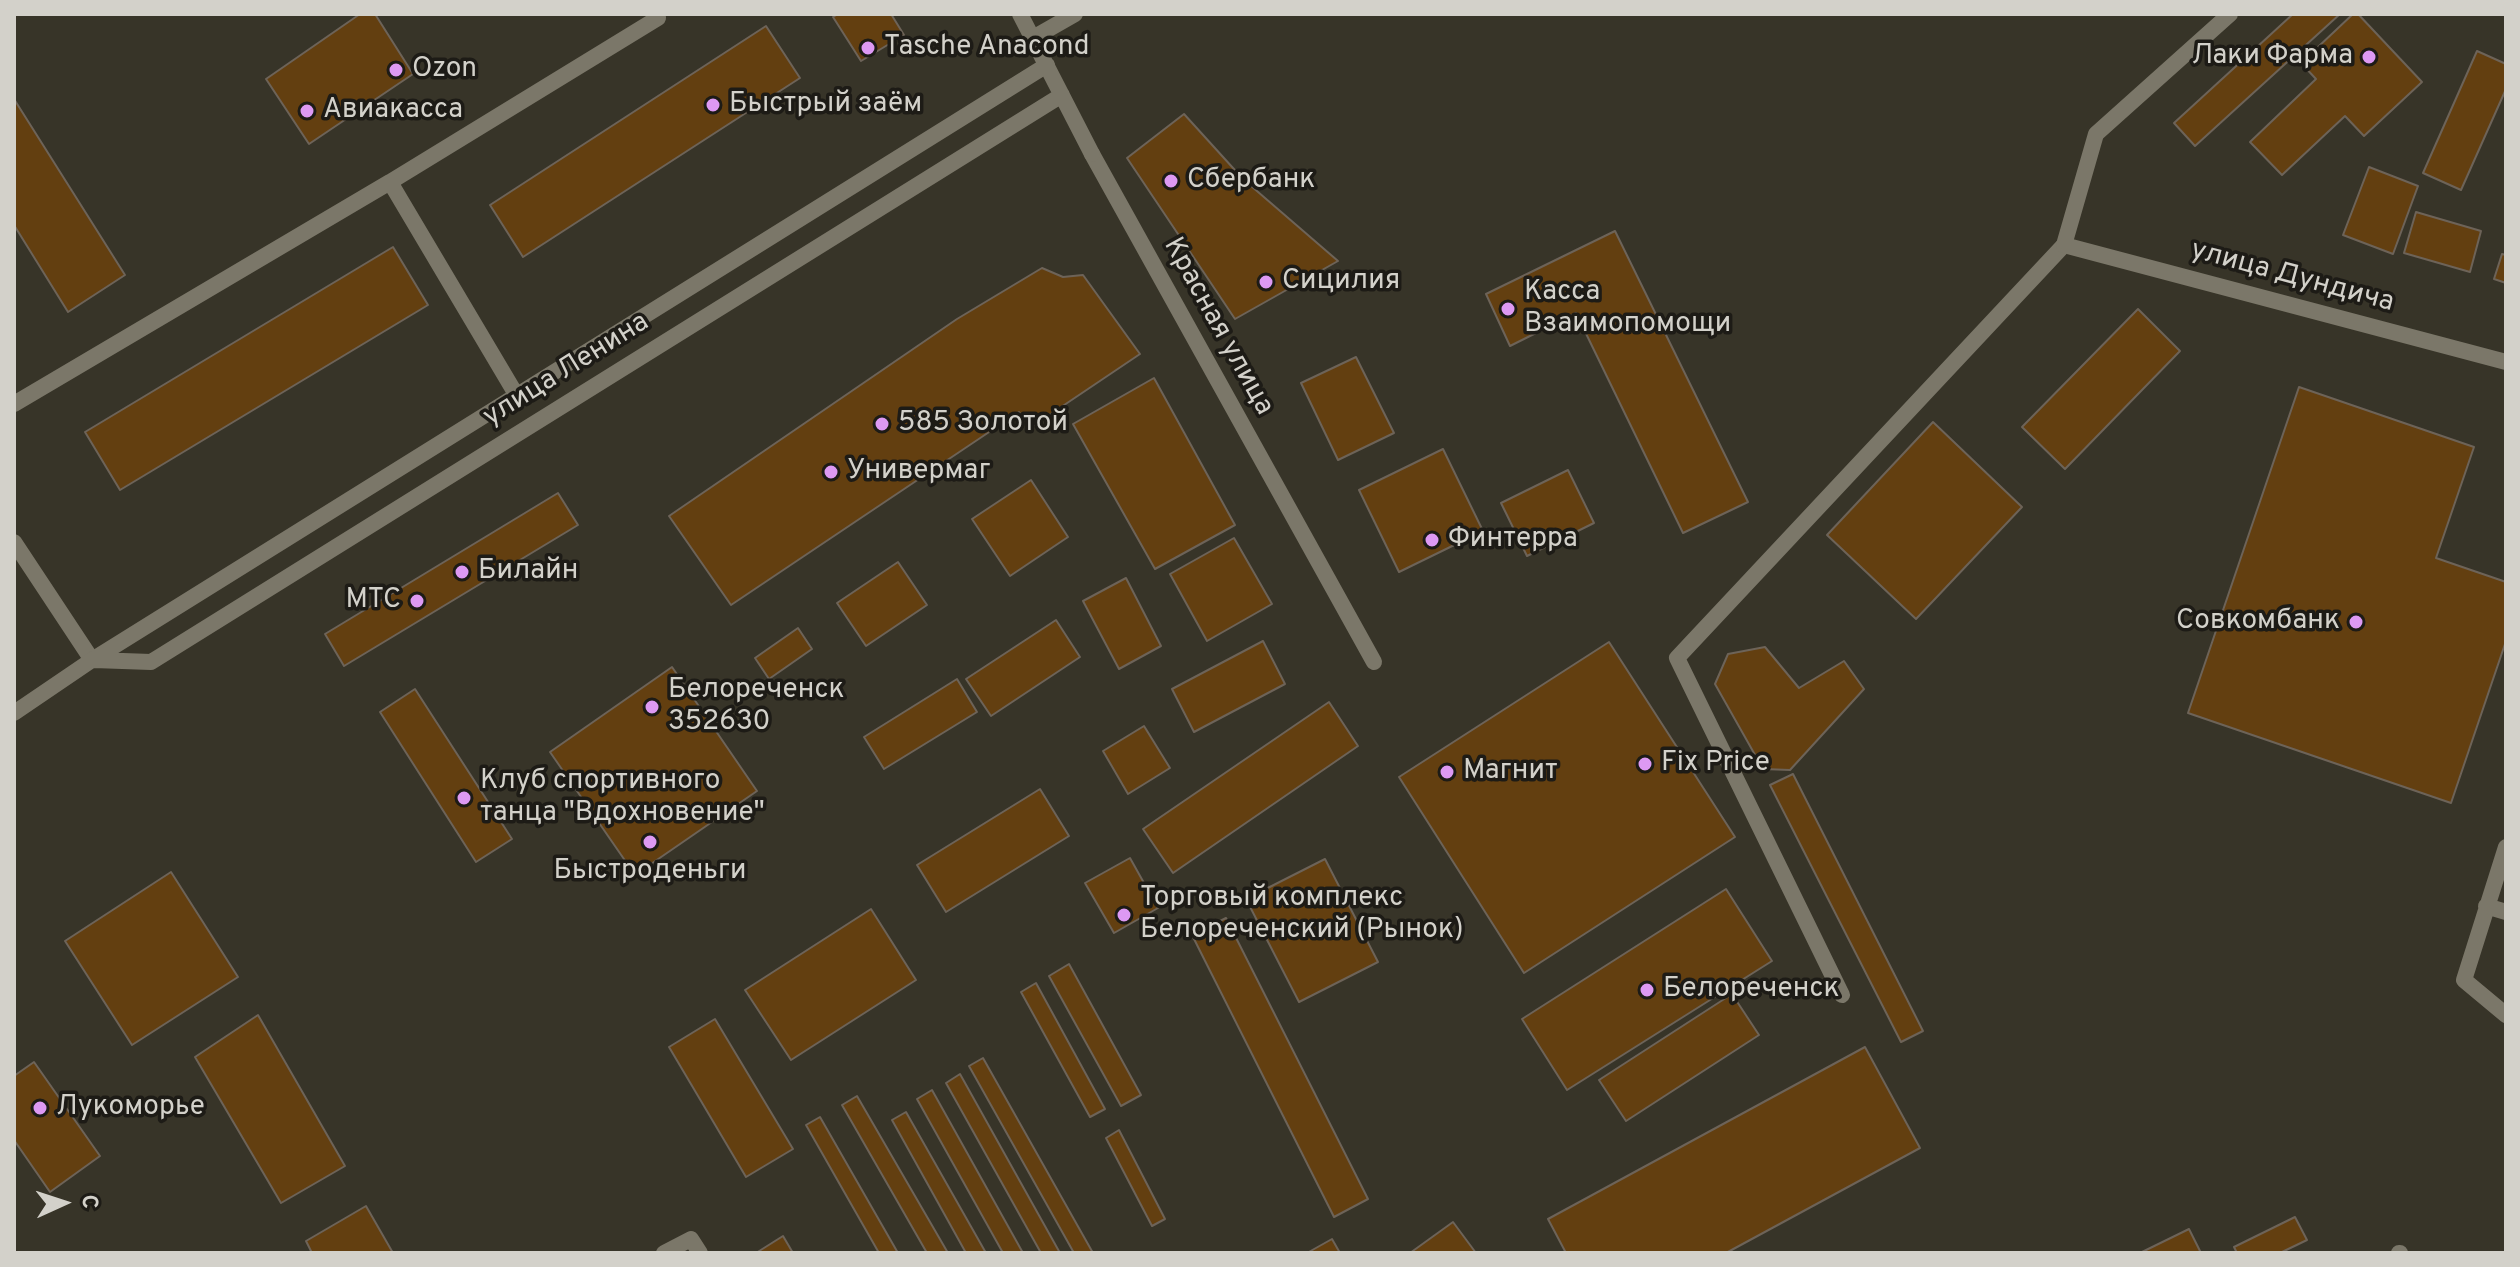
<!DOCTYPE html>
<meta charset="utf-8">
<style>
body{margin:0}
#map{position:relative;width:2520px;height:1267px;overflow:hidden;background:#373428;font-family:Overpass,sans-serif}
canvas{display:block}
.frame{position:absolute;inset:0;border:16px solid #d3d1ca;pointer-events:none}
.north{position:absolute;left:24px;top:1163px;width:80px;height:80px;-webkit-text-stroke:6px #1d1b16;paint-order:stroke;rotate:87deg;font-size:22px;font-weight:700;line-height:32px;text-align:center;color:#d3d1ca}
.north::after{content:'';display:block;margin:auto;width:28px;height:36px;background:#d3d1ca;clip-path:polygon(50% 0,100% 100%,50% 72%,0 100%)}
</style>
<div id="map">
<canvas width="2520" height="1267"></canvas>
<div class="frame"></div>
<div class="north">С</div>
</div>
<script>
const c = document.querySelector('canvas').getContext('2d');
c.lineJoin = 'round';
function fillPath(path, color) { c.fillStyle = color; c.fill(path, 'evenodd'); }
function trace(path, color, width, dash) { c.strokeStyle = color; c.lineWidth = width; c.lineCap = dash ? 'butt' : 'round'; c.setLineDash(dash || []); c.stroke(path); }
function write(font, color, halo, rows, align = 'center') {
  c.font = font + ' Overpass,sans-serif'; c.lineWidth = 7; c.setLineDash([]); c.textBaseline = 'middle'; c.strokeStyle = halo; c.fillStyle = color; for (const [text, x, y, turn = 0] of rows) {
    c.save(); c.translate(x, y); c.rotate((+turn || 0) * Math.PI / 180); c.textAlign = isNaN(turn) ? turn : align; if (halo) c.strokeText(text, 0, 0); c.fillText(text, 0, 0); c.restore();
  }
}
const building = new Path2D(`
 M360,14H375L413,74L309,144L266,79Z
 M838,14H891L904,35L861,61L833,17Z
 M2293,14H2340L2195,146L2174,123Z
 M2353,14H2358L2422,82L2364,136L2345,116L2282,175L2250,142L2316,79L2301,63Z
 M766,26L800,78L523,257L490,205Z
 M2477,51L2506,64V89L2461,190L2423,173Z
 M14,99L125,275L68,312L14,225Z
 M1184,114L1243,179L1338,261L1235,319L1127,158Z
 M2369,167L2418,186L2393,254L2343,235Z
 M2416,212L2481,231L2470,272L2404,253Z
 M1615,231L1748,502L1683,533L1576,313L1510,346L1486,294Z
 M393,247L428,305L120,490L85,432Z
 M2502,254L2506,255V283L2494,279Z
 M1042,268L1063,277L1083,275L1140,354L1030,428L1019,412L731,605L669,516L957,319Z
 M2138,309L2180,351L2065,469L2022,427Z
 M1356,357L1394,433L1338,460L1301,383Z
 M1154,378L1235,525L1155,569L1073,424Z
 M2299,387L2474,447L2436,558L2506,582V641L2451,803L2188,713Z
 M1933,422L2022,507L1916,619L1827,535Z
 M1443,449L1483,531L1399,572L1359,490Z
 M1568,470L1594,523L1527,556L1501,503Z
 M1031,480L1068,537L1010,576L972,519Z
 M558,493L578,525L344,666L325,634Z
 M1234,538L1272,604L1207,641L1170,574Z
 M898,562L927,605L866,646L837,603Z
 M1126,578L1161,646L1119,669L1083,601Z
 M1056,620L1080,657L991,716L966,679Z
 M798,628L812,649L769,679L755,658Z
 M1263,641L1285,684L1194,732L1172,689Z
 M1609,642L1735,837L1524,973L1399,777Z
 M1765,647L1799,688L1844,661L1864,689L1790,770L1763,769L1715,684L1728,654Z
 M672,667L757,791L635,875L550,752Z
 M957,679L977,712L884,769L864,737Z
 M415,689L512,839L476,862L380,712Z
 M1329,702L1358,746L1173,873L1143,829Z
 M1144,726L1170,768L1128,794L1103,751Z
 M1793,774L1923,1031L1901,1042L1770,785Z
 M1040,789L1069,836L946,912L917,865Z
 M1130,858L1158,908L1114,933L1085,883Z
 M1325,859L1378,962L1299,1002L1246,899Z
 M171,872L238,977L132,1045L65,941Z
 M1726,889L1772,961L1567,1090L1522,1019Z
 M871,909L916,980L791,1060L745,990Z
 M1226,918L1368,1199L1334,1217L1192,935Z
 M1069,964L1141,1095L1121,1106L1049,976Z
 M1036,983L1105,1109L1090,1117L1021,992Z
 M1732,994L1759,1035L1626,1121L1599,1080Z
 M258,1015L345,1166L281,1203L195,1057Z
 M715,1019L793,1149L746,1177L669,1047Z
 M1865,1047L1920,1148L1726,1253H1566L1548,1219Z
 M983,1058L1093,1253H1074L969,1066Z
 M34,1062L100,1156L50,1192L14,1140V1076Z
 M960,1074L1060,1253H1041L946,1083Z
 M932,1090L1023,1253H1003L917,1099Z
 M857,1096L948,1253H927L842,1105Z
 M906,1112L986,1253H966L892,1120Z
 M820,1117L898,1253H879L806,1125Z
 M1119,1130L1165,1219L1152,1226L1106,1138Z
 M366,1206L393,1253H312L306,1241Z
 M2295,1217L2307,1240L2280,1253H2237L2234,1247Z
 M1453,1222L1476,1253H1410Z
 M2189,1229L2201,1253H2140Z
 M783,1236L793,1253H756Z
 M1332,1239L1340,1253H1307Z`);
fillPath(building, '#633f10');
trace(building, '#6d6358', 2);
trace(new Path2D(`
 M1033,38L1075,14
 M1092,154L1374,662
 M390,182L658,18L655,14
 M14,404L390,182L517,396
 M2506,847L2464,980L2506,1015
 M2486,906L2506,912
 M1842,995L1677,658L2064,245
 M664,1253L691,1239L700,1253
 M2399,1253H2400`), '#7b7769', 16);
trace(new Path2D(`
 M2230,14L2096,134L2064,245L2506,362
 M14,542L92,660`), '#7b7769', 16);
trace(new Path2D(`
 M1020,14L1092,154
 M94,660L151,662L1062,95
 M14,713L92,660L1047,65`), '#7b7769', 16);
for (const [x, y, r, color] of [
 [868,48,8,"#dd99f3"],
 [2369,57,8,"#dd99f3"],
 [396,70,8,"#dd99f3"],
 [713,105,8,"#dd99f3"],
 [307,111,8,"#dd99f3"],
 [1171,181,8,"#dd99f3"],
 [1266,282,8,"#dd99f3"],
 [1508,309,8,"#dd99f3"],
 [882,424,8,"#dd99f3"],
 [831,472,8,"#dd99f3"],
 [1432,540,8,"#dd99f3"],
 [462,572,8,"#dd99f3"],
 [417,601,8,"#dd99f3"],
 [2356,622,8,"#dd99f3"],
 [652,707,8,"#dd99f3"],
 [1645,764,8,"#dd99f3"],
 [1447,772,8,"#dd99f3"],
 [464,798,8,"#dd99f3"],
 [650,842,8,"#dd99f3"],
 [1124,915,8,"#dd99f3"],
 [1647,990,8,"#dd99f3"],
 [40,1108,8,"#dd99f3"]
]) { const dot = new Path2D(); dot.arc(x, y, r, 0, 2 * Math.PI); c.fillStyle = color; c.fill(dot); trace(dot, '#1d1b16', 3); }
write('28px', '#d3d1ca', '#1d1b16', [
 ["Tasche Anacond",884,48],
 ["Лаки Фарма",2353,57,"right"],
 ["Ozon",412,70],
 ["Быстрый заём",729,105],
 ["Авиакасса",323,111],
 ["Сбербанк",1187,181],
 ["Сицилия",1282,282],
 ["Касса",1524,293],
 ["Взаимопомощи",1524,325],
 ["585 Золотой",898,424],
 ["Универмаг",847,472],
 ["Финтерра",1448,540],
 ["Билайн",478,572],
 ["МТС",401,601,"right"],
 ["Совкомбанк",2340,622,"right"],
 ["Белореченск",668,691],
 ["352630",668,723],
 ["Fix Price",1661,764],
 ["Магнит",1463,772],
 ["Клуб спортивного",480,782],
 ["танца \"Вдохновение\"",480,814],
 ["Быстроденьги",650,872,"center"],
 ["Торговый комплекс",1140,899],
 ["Белореченский (Рынок)",1140,931],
 ["Белореченск",1663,990],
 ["Лукоморье",56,1108]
], 'left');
write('28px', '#d3d1ca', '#1d1b16', [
 ["улица Дундича",2292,278,15],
 ["Красная улица",1217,327,61],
 ["улица Ленина",567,371,-32]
]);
</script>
